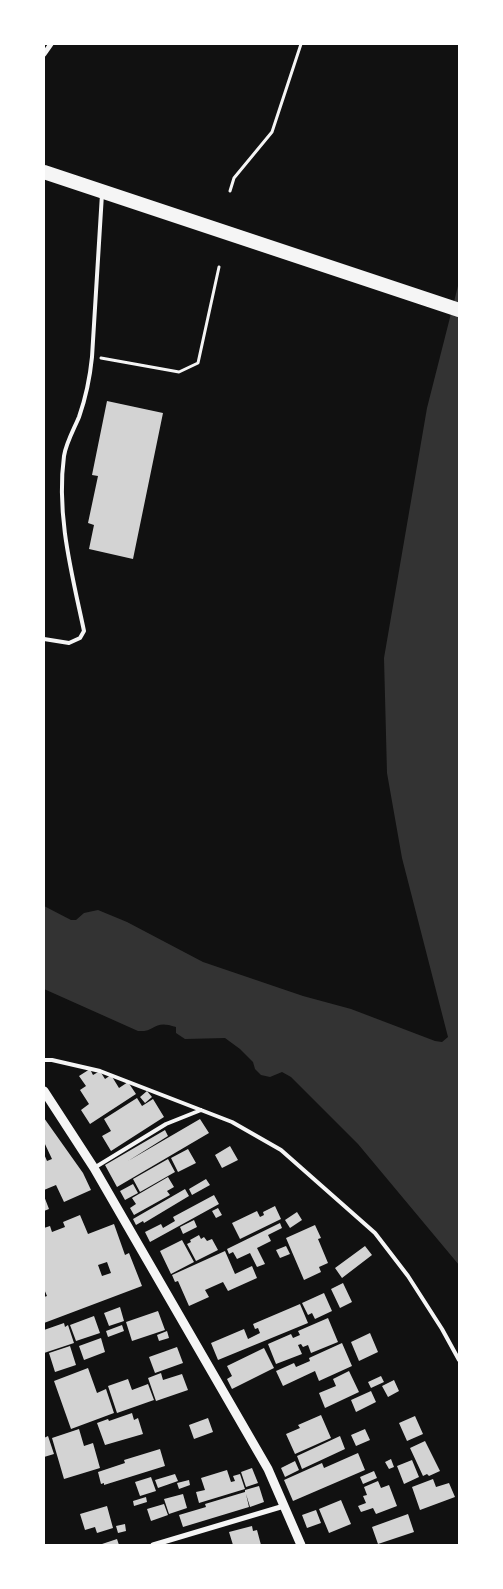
<!DOCTYPE html>
<style>
body{margin:0}
#map{position:relative;width:503px;height:1589px;overflow:hidden;background:#111;font-family:Helvetica,sans-serif}
canvas{display:block}
.frame{position:absolute;inset:0;border:45px solid #fff;pointer-events:none}
</style>
<div id="map">
<canvas width="503" height="1589"></canvas>
<div class="frame"></div>
</div>
<script>
const c = document.querySelector('canvas').getContext('2d');
c.lineJoin = 'round';
function fillPath(path, color) { c.fillStyle = color; c.fill(path, 'evenodd'); }
function trace(path, color, width, dash) { c.strokeStyle = color; c.lineWidth = width; c.lineCap = dash ? 'butt' : 'round'; c.setLineDash(dash || []); c.stroke(path); }
fillPath(new Path2D(`
 M459,282V1265L358,1144L291,1077L282,1072L270,1077L261,1075L255,1069L253,1062L240,1049L225,1038L185,1039L176,1033V1027C153,1019 157,1032 138,1031L44,989V906L71,920H76L84,913L98,910L127,922L203,962L303,996L351,1009L435,1041L442,1042L448,1037L402,858L387,773L384,658L427,408Z`), '#333');
fillPath(new Path2D(`
 M107,401L163,413L133,559L89,549L94,525L88,523L98,476L92,475Z
 M90,1069L93,1075L100,1071L105,1079L111,1075L119,1088L128,1082L136,1094L90,1124L81,1110L89,1104L80,1090L86,1086L79,1076Z
 M147,1091L152,1097L145,1103L140,1097Z
 M137,1098L142,1106L153,1099L164,1117L111,1151L102,1136L111,1131L104,1119Z
 M44,1118L83,1173L91,1190L64,1202L56,1185L44,1190V1154L47,1161L52,1159L44,1142Z
 M200,1119L209,1133L117,1187L105,1165L165,1130L168,1136L128,1161Z
 M230,1146L238,1160L222,1168L215,1155Z
 M188,1149L196,1163L178,1172L171,1158Z
 M168,1159L175,1172L140,1192L133,1179Z
 M168,1177L174,1187L167,1191L170,1195L134,1215L130,1208L136,1204L132,1198Z
 M206,1179L210,1185L192,1195L189,1189Z
 M133,1184L138,1193L125,1200L120,1191Z
 M185,1189L189,1196L144,1223L143,1221L136,1225L133,1219Z
 M214,1195L219,1204L150,1242L145,1232L161,1224L163,1228L175,1221L173,1217Z
 M44,1196L49,1209L44,1211Z
 M275,1206L281,1219L240,1239L232,1223L257,1211L260,1217L264,1215L263,1212Z
 M218,1208L222,1215L216,1218L212,1211Z
 M297,1212L302,1220L290,1228L285,1220Z
 M80,1215L88,1234L114,1224L125,1255L129,1253L142,1286L44,1323V1297L47,1296L44,1289V1228L50,1226L52,1232L65,1227L63,1222ZM107,1262L111,1273L102,1276L98,1265Z
 M194,1220L197,1227L183,1234L180,1227Z
 M280,1223L282,1228L268,1235L271,1241L257,1248L265,1264L257,1267L250,1253L237,1259L233,1252L229,1254L227,1249Z
 M315,1225L321,1238L318,1239L328,1263L319,1267L321,1272L304,1280L286,1238Z
 M199,1235L201,1239L204,1237L207,1241L212,1239L218,1250L196,1261L187,1244L191,1242L190,1240Z
 M182,1240L194,1262L171,1274L160,1251Z
 M286,1246L290,1254L280,1258L276,1250Z
 M365,1246L372,1255L342,1278L335,1268Z
 M225,1251L235,1274L252,1266L257,1278L228,1291L223,1282L205,1290L209,1297L189,1306L178,1281L175,1282L172,1275Z
 M343,1283L352,1302L340,1308L331,1289Z
 M324,1293L332,1311L315,1319L312,1313L308,1315L302,1303Z
 M300,1304L308,1323L218,1360L211,1343L244,1329L248,1339L260,1333L258,1328L255,1329L253,1324Z
 M120,1307L124,1321L109,1326L104,1313Z
 M158,1311L165,1330L132,1341L126,1322Z
 M94,1316L100,1333L76,1341L70,1325Z
 M328,1318L338,1342L311,1353L308,1345L303,1347L301,1344L298,1345L302,1354L276,1364L268,1344L291,1334L293,1338L300,1335L298,1331Z
 M64,1323L65,1327L68,1325L74,1343L44,1353V1330Z
 M122,1325L124,1331L108,1337L106,1331Z
 M167,1331L169,1338L159,1341L157,1335Z
 M370,1333L378,1352L359,1361L351,1342Z
 M101,1338L105,1352L84,1360L79,1346Z
 M342,1343L352,1366L319,1381L315,1371L283,1386L276,1371L294,1363L296,1367L310,1361L309,1358Z
 M70,1346L76,1365L55,1372L49,1353Z
 M177,1347L183,1363L155,1373L149,1357Z
 M264,1348L274,1368L232,1389L227,1379L232,1376L227,1366Z
 M88,1368L97,1393L106,1389L114,1413L71,1429L54,1381Z
 M349,1371L359,1392L325,1408L319,1393L336,1386L333,1379Z
 M161,1373L163,1380L182,1374L188,1390L156,1401L148,1378Z
 M381,1376L384,1382L371,1388L368,1382Z
 M128,1379L132,1390L148,1384L154,1400L117,1413L108,1386Z
 M394,1380L399,1391L388,1397L382,1386Z
 M371,1391L376,1402L356,1412L351,1400Z
 M132,1413L134,1420L138,1418L143,1434L105,1445L97,1423L108,1419L109,1421Z
 M321,1415L331,1438L295,1454L286,1434L300,1428L298,1425Z
 M415,1416L423,1434L407,1441L399,1423Z
 M208,1418L213,1432L194,1439L189,1425Z
 M79,1429L84,1446L93,1443L100,1468L64,1479L52,1438Z
 M365,1429L370,1440L356,1446L351,1435Z
 M48,1436L54,1454L44,1457V1438Z
 M340,1436L345,1449L302,1469L297,1456Z
 M425,1441L440,1471L429,1476L427,1474L423,1476L410,1448Z
 M160,1449L165,1466L104,1485V1483L101,1484L98,1472L125,1463L124,1460Z
 M358,1453L365,1470L293,1501L284,1480L322,1463L324,1468Z
 M391,1459L394,1467L389,1469L385,1462Z
 M412,1460L419,1477L404,1484L397,1466Z
 M295,1461L299,1470L285,1477L281,1468Z
 M252,1468L258,1483L246,1487L241,1472Z
 M227,1470L231,1482L235,1481L233,1476L240,1474L245,1489L199,1503L196,1492L205,1490L201,1478Z
 M374,1471L377,1478L363,1484L360,1477Z
 M175,1474L178,1481L158,1488L155,1480Z
 M151,1477L156,1491L140,1496L135,1482Z
 M433,1479L436,1487L449,1483L455,1497L420,1510L412,1487Z
 M189,1480L190,1485L179,1489L177,1483Z
 M378,1481L381,1488L389,1485L397,1506L376,1514L373,1508L361,1512L358,1506L366,1503L363,1496L367,1495L364,1487Z
 M259,1486L264,1502L250,1507L246,1494L249,1507L183,1527L179,1515L206,1507L205,1504L245,1492V1490Z
 M183,1494L187,1508L169,1514L164,1499Z
 M146,1497L147,1502L134,1506L133,1501Z
 M341,1500L351,1524L329,1533L319,1509Z
 M164,1504L168,1515L151,1521L147,1509Z
 M107,1506L113,1528L97,1533L95,1527L85,1530L80,1514Z
 M316,1510L321,1523L307,1528L302,1515Z
 M408,1514L414,1532L378,1544L372,1527Z
 M125,1524L126,1531L118,1533L116,1526Z
 M252,1526L253,1531L257,1530L261,1545H233L229,1532Z
 M117,1539L119,1545H99Z`), '#d3d3d3');
trace(new Path2D(`
 M230,191L234,178L272,132L301,44
 M101,358L179,372L198,363L219,267`), '#f5f5f5', 3);
trace(new Path2D(`
 M44,639L69,643L80,638L84,631C72,574 56,515 64,456C66,443 74,429 79,417C86,397 90,377 92,357L102,194
 M44,1060H52L100,1071L232,1122L281,1150L375,1233L408,1276L442,1329L459,1360
 M94,1168L166,1124L201,1110`), '#f5f5f5', 4);
trace(new Path2D(`
 M44,54L51,44
 M153,1545L284,1506`), '#f5f5f5', 5);
trace(new Path2D(`
 M44,1091L94,1168L268,1469L301,1545`), '#f5f5f5', 9);
trace(new Path2D(`
 M44,172L459,310`), '#f5f5f5', 14);
</script>
